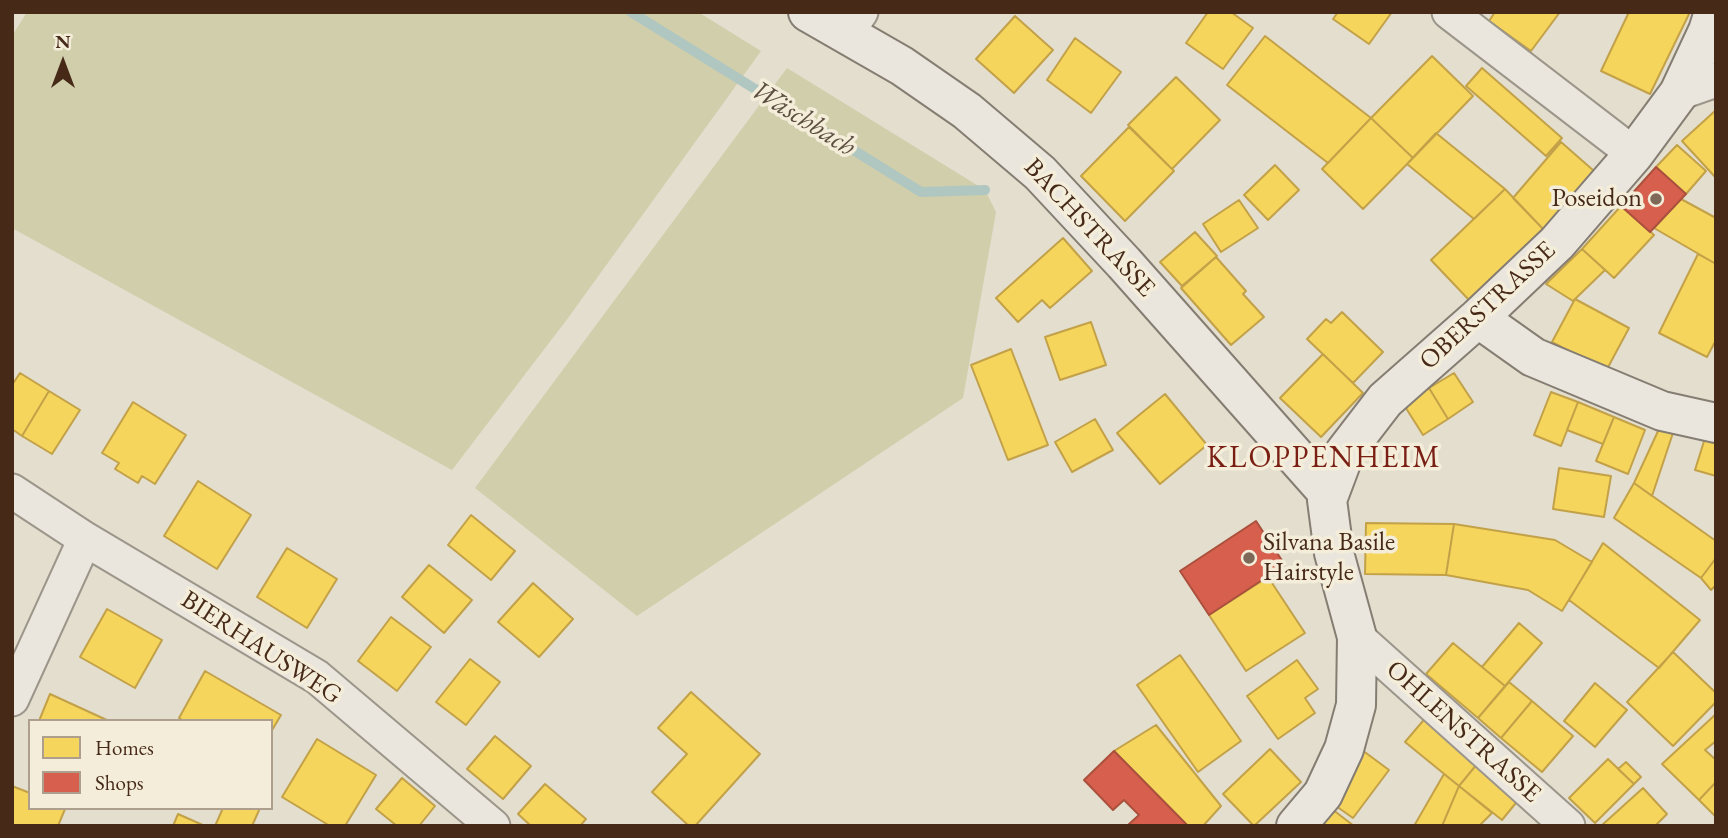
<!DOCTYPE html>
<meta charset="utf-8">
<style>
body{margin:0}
#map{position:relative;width:1728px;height:838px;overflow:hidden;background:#e3dece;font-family:"EB Garamond",serif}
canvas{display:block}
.frame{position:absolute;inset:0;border:14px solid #472918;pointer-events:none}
.legend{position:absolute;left:28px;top:719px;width:245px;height:91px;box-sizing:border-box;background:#f3edd9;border:2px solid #ae9f8c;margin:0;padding:9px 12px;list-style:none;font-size:21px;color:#472918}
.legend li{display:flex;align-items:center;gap:14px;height:35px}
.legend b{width:35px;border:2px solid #ae9f8c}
.north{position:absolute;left:28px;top:28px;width:70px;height:70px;-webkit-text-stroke:5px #f3edd9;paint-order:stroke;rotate:0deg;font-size:19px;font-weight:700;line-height:28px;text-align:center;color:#472918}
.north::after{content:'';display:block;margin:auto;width:24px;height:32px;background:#472918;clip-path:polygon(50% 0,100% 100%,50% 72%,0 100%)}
</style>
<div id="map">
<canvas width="1728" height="838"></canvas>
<div class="frame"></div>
<ul class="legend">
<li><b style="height:19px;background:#f6d55c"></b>Homes</li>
<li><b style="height:19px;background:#d6604d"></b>Shops</li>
</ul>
<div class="north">N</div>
</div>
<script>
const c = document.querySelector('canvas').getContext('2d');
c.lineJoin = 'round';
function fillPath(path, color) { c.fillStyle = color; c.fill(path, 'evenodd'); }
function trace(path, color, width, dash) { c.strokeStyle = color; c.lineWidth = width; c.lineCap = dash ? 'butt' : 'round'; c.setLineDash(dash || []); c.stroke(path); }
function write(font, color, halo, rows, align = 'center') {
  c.font = font + ' "EB Garamond",serif'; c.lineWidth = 7; c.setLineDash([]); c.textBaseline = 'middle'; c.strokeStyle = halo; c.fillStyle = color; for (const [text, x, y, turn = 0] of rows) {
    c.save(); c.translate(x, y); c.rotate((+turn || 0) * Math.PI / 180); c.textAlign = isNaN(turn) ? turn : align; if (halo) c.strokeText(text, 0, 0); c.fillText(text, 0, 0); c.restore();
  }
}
fillPath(new Path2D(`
 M27,12H698L761,51L568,318L452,470L12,228V36Z
 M787,68L985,190L996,212L963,398L637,616L475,488Z`), '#d0ceab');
const homes = new Path2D(`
 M1208,12H1231L1253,28L1223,69L1186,43Z
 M1338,12H1392L1369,44L1333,19Z
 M1495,12H1560L1531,51L1489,21Z
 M1629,12H1690L1650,94L1601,71Z
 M1015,16L1053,50L1014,93L976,59Z
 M1265,36L1371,118L1328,163L1227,85Z
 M1075,38L1121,72L1091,113L1047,80Z
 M1432,56L1473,96L1413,158L1371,118Z
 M1482,68L1562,138L1546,156L1466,86Z
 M1176,77L1220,120L1172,169L1128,125Z
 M1716,110V178L1682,141Z
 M1371,118L1413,158L1363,209L1322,169Z
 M1129,127L1174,171L1125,221L1081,176Z
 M1436,133L1505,189L1474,219L1407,164Z
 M1561,142L1594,171L1544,230L1513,198Z
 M1677,145L1706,171L1686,194L1656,167Z
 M1275,165L1299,190L1268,220L1244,195Z
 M1505,189L1544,230L1469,300L1431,260Z
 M1681,199L1716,218V264L1654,228Z
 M1239,200L1258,228L1221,252L1203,224Z
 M1621,206L1654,235L1614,278L1582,249Z
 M1195,232L1217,256L1182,286L1160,262Z
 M1063,238L1092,271L1050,308L1042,300L1018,322L996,298Z
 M1582,249L1605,270L1573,301L1546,284Z
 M1698,254L1716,264V340L1707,357L1659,333Z
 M1216,257L1246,291L1243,294L1264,317L1231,345L1181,288Z
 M1575,299L1629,328L1606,371L1552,342Z
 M1342,312L1383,352L1353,383L1307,339L1326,319L1331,323Z
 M1091,322L1106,365L1060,380L1045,337Z
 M1011,349L1048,445L1008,460L971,365Z
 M1323,354L1363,393L1321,437L1280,398Z
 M20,373L49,391L22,436L12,429V385Z
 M1454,373L1473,402L1448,419L1429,388Z
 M1429,388L1448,419L1423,435L1404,405Z
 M49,391L80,410L52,454L22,436Z
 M1551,392L1578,402L1561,446L1534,435Z
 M1165,394L1207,445L1160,484L1117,433Z
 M133,402L186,435L155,484L142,476L138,483L115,469L119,463L102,453Z
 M1578,402L1614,417L1603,444L1567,430Z
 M1614,417L1645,430L1628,474L1596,461Z
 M1095,419L1113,450L1072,472L1055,442Z
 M1659,429L1673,433L1652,496L1634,483Z
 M1705,438L1716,441V476L1695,470Z
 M1559,468L1611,476L1604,517L1553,509Z
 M198,481L251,515L217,569L164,536Z
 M1634,483L1716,541V558L1701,578L1614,518Z
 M471,515L515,551L491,580L448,545Z
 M1366,523L1454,524L1446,575L1365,574Z
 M1454,524L1555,540L1592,562L1562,611L1528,590L1446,575Z
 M1603,543L1700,620L1659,668L1569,600Z
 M287,548L337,579L307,628L257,597Z
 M1716,558V585L1711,590L1701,578Z
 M429,565L472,600L444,633L402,597Z
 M1268,577L1305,633L1246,671L1209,615Z
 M533,583L573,619L539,657L498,622Z
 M107,609L162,640L135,688L80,657Z
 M391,617L431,647L397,691L358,661Z
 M1519,623L1542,643L1505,686L1482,667Z
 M1453,643L1505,686L1478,718L1426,674Z
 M1673,652L1716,693V702L1673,746L1627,702Z
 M1180,655L1241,741L1198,772L1137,685Z
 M470,659L500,682L466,725L436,702Z
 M1297,660L1318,689L1305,698L1315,713L1278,739L1247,696Z
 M205,671L281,715L271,732V721H184L179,718Z
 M1509,682L1532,701L1501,738L1478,718Z
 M1595,683L1627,710L1595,747L1564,721Z
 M691,692L760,754L695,826H689L652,792L687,754L658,728Z
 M50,694L109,721H39Z
 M1532,701L1573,736L1542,772L1501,738Z
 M1716,714V741L1705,750L1716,760V782L1699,800L1662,764Z
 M1428,715L1482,758L1459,786L1405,742Z
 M1156,725L1221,806L1203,826H1188L1114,751Z
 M495,736L531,766L503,799L467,769Z
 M317,739L376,775L345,826H330L282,797Z
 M1270,749L1301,782L1254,826L1223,794Z
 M1362,750L1389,770L1353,818L1326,799Z
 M1482,758L1524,793L1502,820L1459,786Z
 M1608,759L1634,784L1595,823L1569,798Z
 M1626,762L1641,777L1634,784L1618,769Z
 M1444,774L1459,786L1442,826H1414Z
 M402,778L435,806L419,826H397L376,809Z
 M1716,782V817L1699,800Z
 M545,784L586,819L580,826H531L518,814Z
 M12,786L30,793V808L65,809L58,826H12Z
 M1459,786L1492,813L1479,826H1442Z
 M1643,788L1667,814L1655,826H1601Z
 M1328,806L1354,826H1313Z
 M223,808H260L252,826H215Z
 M178,814L205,826H173Z`);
fillPath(homes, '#f6d55c');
trace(homes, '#c2a148', 2);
const shops = new Path2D(`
 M1656,167L1686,194L1650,232L1621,206Z
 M1256,521L1285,565L1209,615L1180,571Z
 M1114,751L1188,826L1128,825L1139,815L1124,800L1113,810L1084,780Z`);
fillPath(shops, '#d6604d');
trace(shops, '#ab503d', 2);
trace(new Path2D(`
 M631,12L921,192L985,190`), '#b0c7c1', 10);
const street = new Path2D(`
 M1449,12L1634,154
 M846,34L861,12
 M1679,93L1716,80
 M12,491L85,539L317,677L493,826
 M1357,637L1568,826
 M12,699L85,539`);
const secondary = new Path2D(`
 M808,12L902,66L967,111L1040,173L1124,263L1328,493
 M1478,318L1533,357L1662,411L1716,423
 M1296,826L1323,794L1344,749L1356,705L1357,637L1334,553L1327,500L1345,452L1385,400L1478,318L1557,243L1634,154L1679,93L1708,31L1714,12`);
trace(street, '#9c958a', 37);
trace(secondary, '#857d72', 42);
trace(street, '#eae6de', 33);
trace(secondary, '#eae6de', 38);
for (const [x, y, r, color] of [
 [1656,199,7,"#7e6858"],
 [1249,558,7,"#7e6858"]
]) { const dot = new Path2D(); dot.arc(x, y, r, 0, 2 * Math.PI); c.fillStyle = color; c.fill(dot); trace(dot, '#f3edd9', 2.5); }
write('26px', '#472918', '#f3edd9', [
 ["Poseidon",1642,199],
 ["Silvana Basile",1263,543,"left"],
 ["Hairstyle",1263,573,"left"]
], 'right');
write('26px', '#472918', '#f3edd9', [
 ["BACHSTRASSE",1089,228,47],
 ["OBERSTRASSE",1488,306,-43],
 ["BIERHAUSWEG",261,648,33],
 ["OHLENSTRASSE",1463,732,42]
]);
write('italic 28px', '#5c4e41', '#f3edd9', [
 ["Wäschbach",803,119,32]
]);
c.letterSpacing = '2px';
write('30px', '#7a1f14', '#f3edd9', [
 ["KLOPPENHEIM",1324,459]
]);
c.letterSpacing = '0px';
</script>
